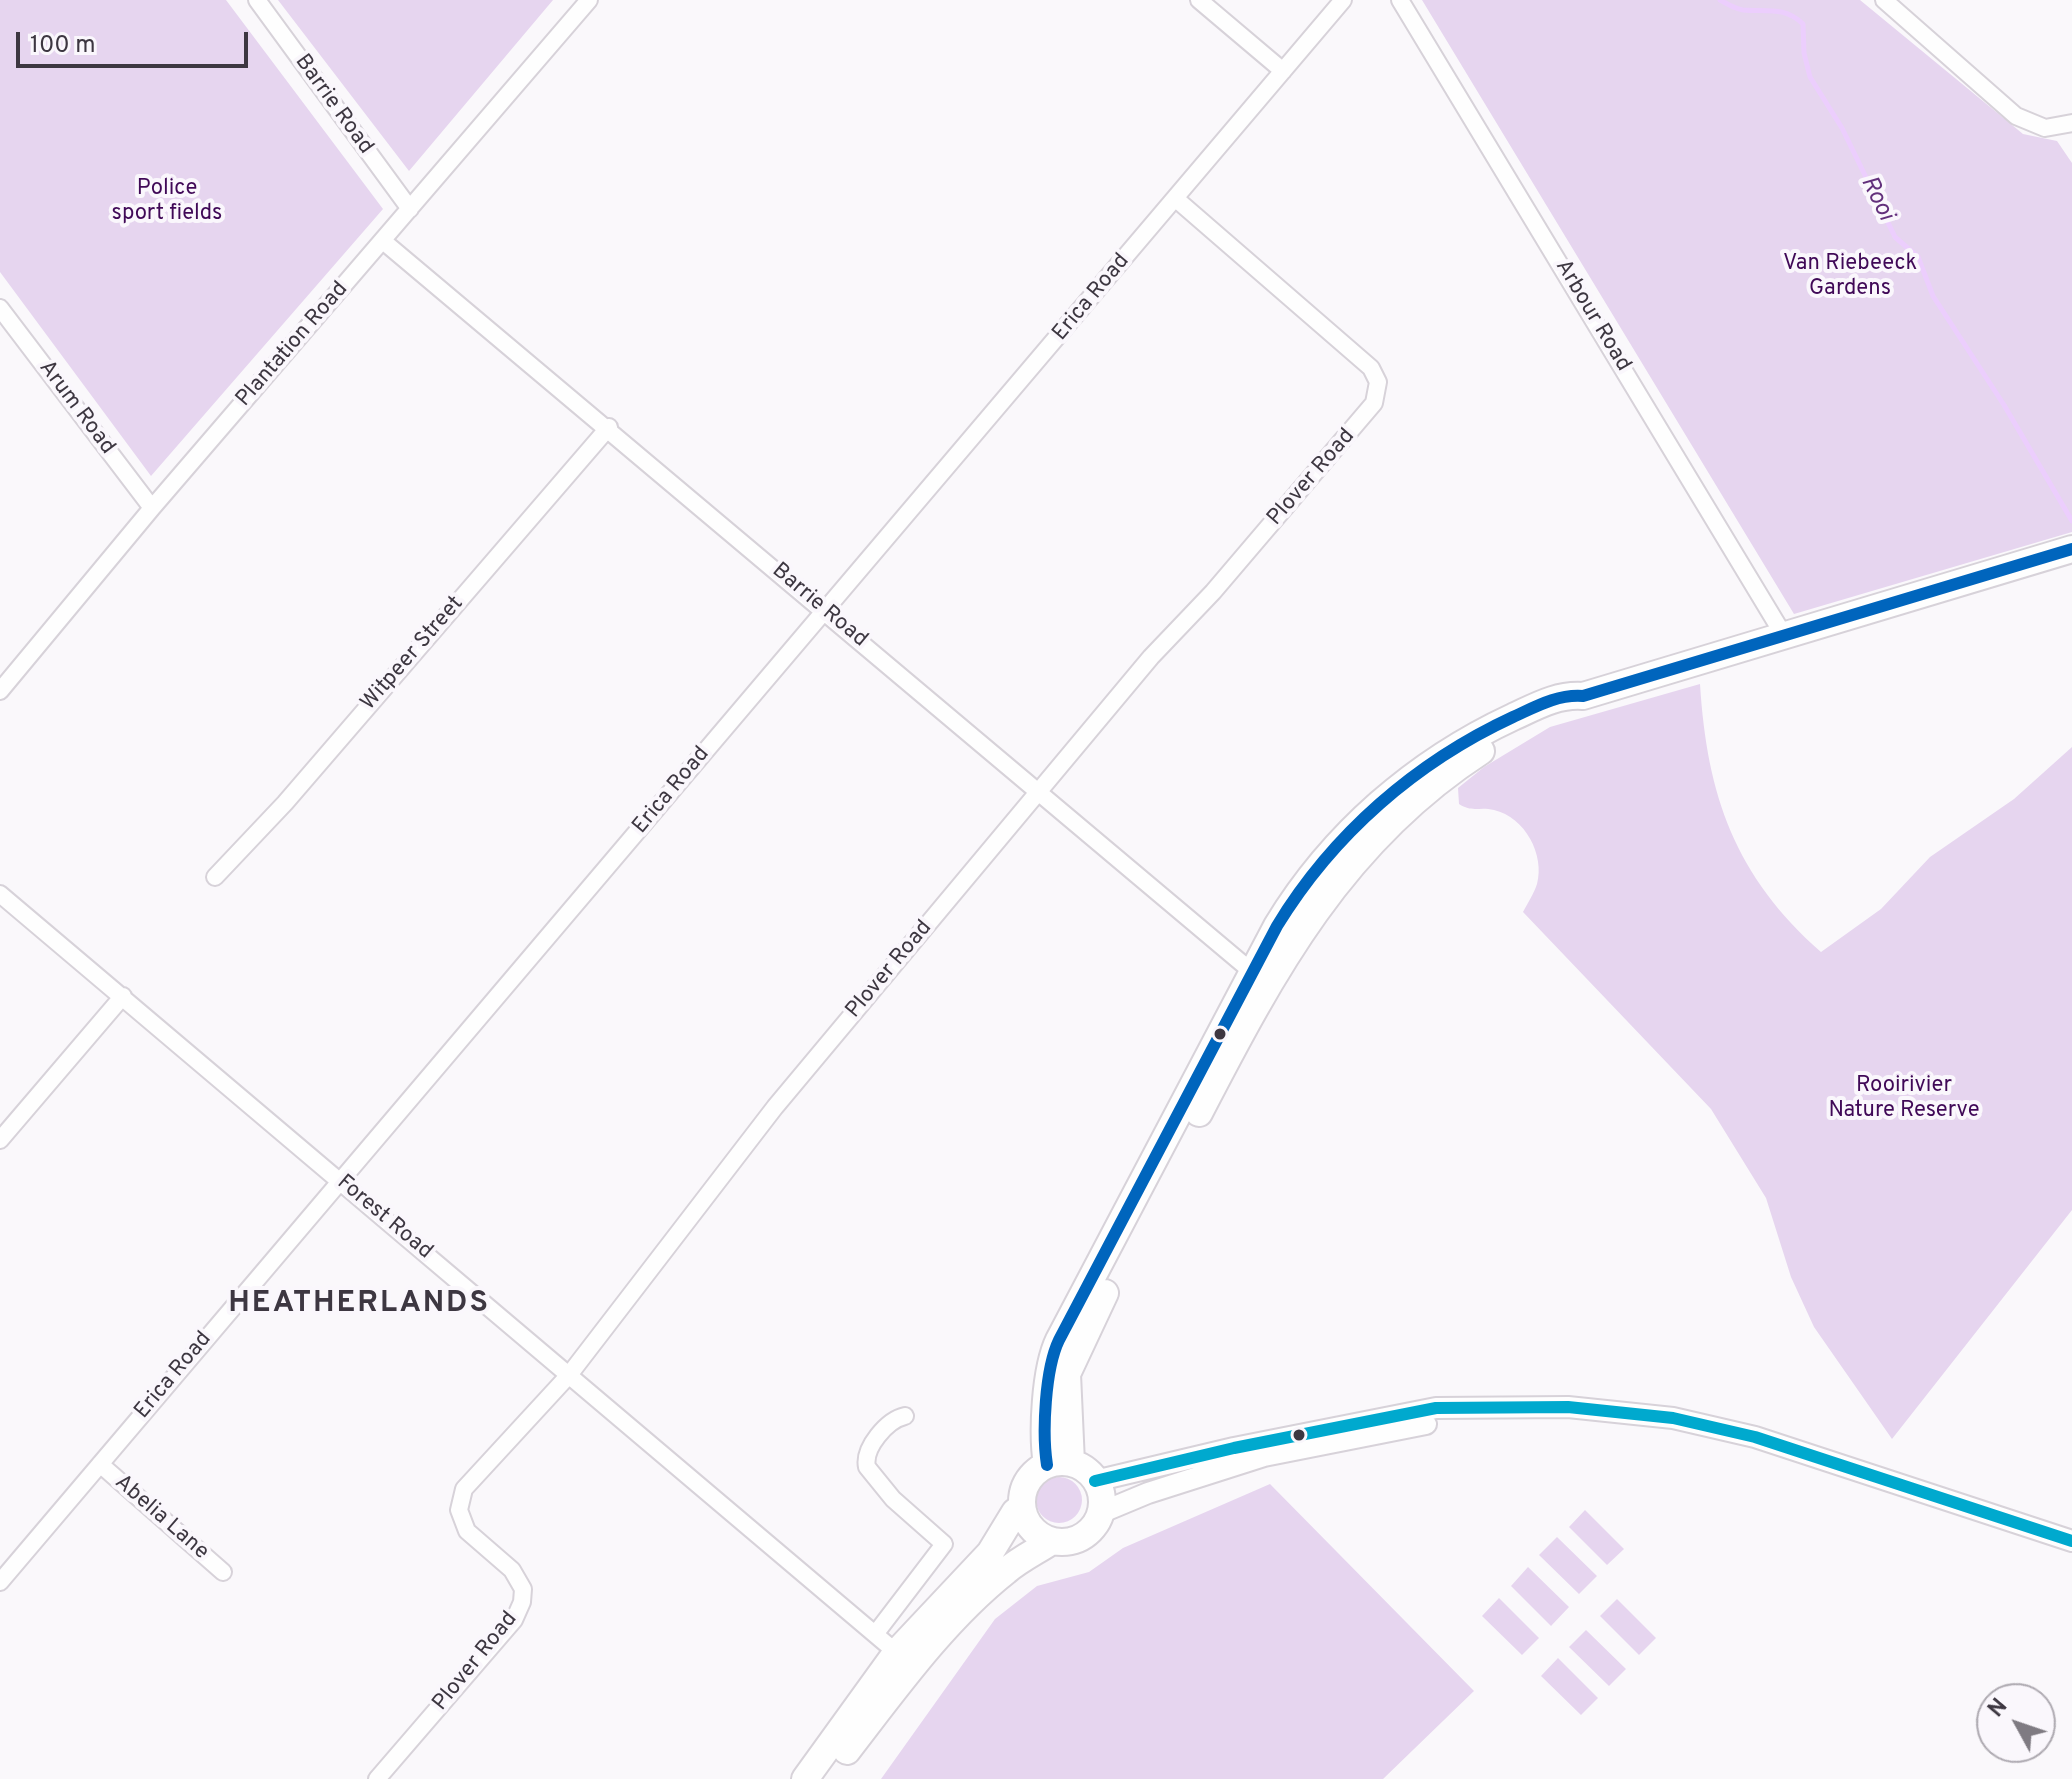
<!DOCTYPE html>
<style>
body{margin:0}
#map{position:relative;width:2072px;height:1779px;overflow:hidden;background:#faf8fb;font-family:Overpass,sans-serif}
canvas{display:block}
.north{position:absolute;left:1976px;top:1683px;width:80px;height:80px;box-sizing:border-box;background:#faf7fc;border:2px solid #aeaab1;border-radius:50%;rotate:310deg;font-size:22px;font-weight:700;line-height:32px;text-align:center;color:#3d3741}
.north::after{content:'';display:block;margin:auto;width:28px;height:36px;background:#7f7b82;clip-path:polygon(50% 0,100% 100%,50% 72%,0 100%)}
.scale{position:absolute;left:16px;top:32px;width:232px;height:36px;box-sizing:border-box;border:4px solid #3d3741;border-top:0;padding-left:10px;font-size:24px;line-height:28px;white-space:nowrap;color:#3d3741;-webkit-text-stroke:6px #faf7fc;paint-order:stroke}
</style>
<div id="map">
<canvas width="2072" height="1779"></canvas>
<div class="north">N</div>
<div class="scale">100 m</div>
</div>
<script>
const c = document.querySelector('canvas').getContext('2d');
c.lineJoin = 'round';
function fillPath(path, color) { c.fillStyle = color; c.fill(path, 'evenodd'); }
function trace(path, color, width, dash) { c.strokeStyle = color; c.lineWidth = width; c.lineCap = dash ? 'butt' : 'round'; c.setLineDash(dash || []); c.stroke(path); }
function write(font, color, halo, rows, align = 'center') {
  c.font = font + ' Overpass,sans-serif'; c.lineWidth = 8; c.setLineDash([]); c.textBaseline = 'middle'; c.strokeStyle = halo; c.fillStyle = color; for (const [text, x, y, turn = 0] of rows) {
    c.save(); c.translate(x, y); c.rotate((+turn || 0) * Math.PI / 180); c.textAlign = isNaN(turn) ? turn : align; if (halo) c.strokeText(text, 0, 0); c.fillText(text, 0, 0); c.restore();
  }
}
fillPath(new Path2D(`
 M0,0H226L383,209L151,476L0,272Z
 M278,0H553L409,171Z
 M1422,0H1860L2023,134L2057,141L2072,163V532L1794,614Z
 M1700,684C1707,796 1735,876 1821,952L1881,909L1930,857L2014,799L2072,747V1210L1892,1439L1814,1327L1791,1277L1766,1198L1711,1109L1523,912C1528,903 1534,893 1537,884C1545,855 1525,817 1494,810C1479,806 1473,813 1459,804L1458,788L1484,767L1550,727Z
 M1036 1500a23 23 0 1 1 46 0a23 23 0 1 1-46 0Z
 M1270,1484L1474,1691L1383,1779H881L995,1619L1037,1586L1089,1572L1123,1548Z
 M1585,1510L1624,1549L1607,1565L1569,1527Z
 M1557,1537L1597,1576L1579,1594L1539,1555Z
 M1528,1567L1569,1607L1551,1626L1511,1586Z
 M1499,1598L1539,1638L1522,1655L1482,1616Z
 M1617,1599L1656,1638L1639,1655L1600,1616Z
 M1586,1630L1626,1669L1609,1686L1569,1647Z
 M1558,1658L1598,1698L1581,1715L1541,1676Z`), '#e6d5ef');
trace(new Path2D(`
 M1720,0C1727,4 1736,9 1743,10C1767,12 1784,6 1803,24L1804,53L1810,77L1842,128L1895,237L1918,257L1933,296L2004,405L2072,521`), '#eccefd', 5);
const minor = new Path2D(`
 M257,0L410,209
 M1199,0L1283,71
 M1400,0L1783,634
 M1884,0L2016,116L2045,128L2072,123
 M383,241L1257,976
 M0,308L152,508
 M0,691L152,508L589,0
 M215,877L285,803L609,427
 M0,894L903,1658
 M0,1140L123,996
 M100,1464L223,1572
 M0,1582L1343,0
 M876,1633L944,1544L893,1499L867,1467C863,1448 887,1420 905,1416
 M377,1779L514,1620L522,1602L523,1589L512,1570L467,1531L459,1510L464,1489L569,1375L775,1107L1151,657L1213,592L1374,403L1378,382L1371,368L1176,199`);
const tertiary = new Path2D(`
 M1095,1481L1234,1448L1436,1408L1568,1407L1673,1418L1755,1437L2072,1541
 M1100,1513L1148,1493L1264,1456L1426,1424`);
const trunk = new Path2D(`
 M1199,1113C1273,970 1342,841 1481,751
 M1022 1502a40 40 0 1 1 80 0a40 40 0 1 1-80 0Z
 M1071,1463L1067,1374L1105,1293
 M1047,1465C1042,1433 1045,1369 1059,1340L1277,926C1333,834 1416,762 1513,717C1535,707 1557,694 1583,696L2072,549
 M847,1751C895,1689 944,1620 1006,1571C1020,1559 1037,1551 1052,1541
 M805,1779L896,1653L990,1553L1015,1512L1022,1507`);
trace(minor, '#d7d2d9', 20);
trace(tertiary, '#d7d2d9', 24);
trace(trunk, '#d7d2d9', 30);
trace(minor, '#fefefe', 16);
trace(tertiary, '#fefefe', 20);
trace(trunk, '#fefefe', 26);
trace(new Path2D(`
 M1047,1465C1042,1433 1045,1369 1059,1340L1277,926C1333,834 1416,762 1513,717C1535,707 1557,694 1583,696L2072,549`), '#0065bd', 12);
trace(new Path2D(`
 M1095,1481L1234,1448L1436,1408L1568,1407L1673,1418L1755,1437L2072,1541`), '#00a9ce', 12);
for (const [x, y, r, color] of [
 [1220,1034,7,"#3d3741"],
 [1299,1435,7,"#3d3741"]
]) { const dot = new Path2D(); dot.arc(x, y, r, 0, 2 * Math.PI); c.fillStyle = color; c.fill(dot); trace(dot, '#faf7fc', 3); }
write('22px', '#3d3741', '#faf7fc', [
 ["Barrie Road",333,105,54],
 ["Erica Road",1092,298,-50],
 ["Arbour Road",1592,316,59],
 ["Plantation Road",293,345,-49],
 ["Arum Road",76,408,53],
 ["Plover Road",1312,478,-49],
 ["Barrie Road",819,606,40],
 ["Witpeer Street",413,654,-49],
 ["Erica Road",672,791,-50],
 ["Plover Road",890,970,-50],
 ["Forest Road",384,1218,40],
 ["Erica Road",174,1376,-50],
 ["Abelia Lane",161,1518,41],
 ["Plover Road",476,1662,-51]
]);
write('22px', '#400957', '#faf7fc', [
 ["Police",167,190],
 ["sport fields",167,215],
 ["Van Riebeeck",1850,265],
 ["Gardens",1850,290],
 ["Rooirivier",1904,1087],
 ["Nature Reserve",1904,1112]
]);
write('italic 24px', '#63307c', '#faf7fc', [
 ["Rooi",1876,199,64]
]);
c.letterSpacing = '2px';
write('bold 30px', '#3d3741', '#faf7fc', [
 ["HEATHERLANDS",359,1305]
]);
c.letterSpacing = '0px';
</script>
